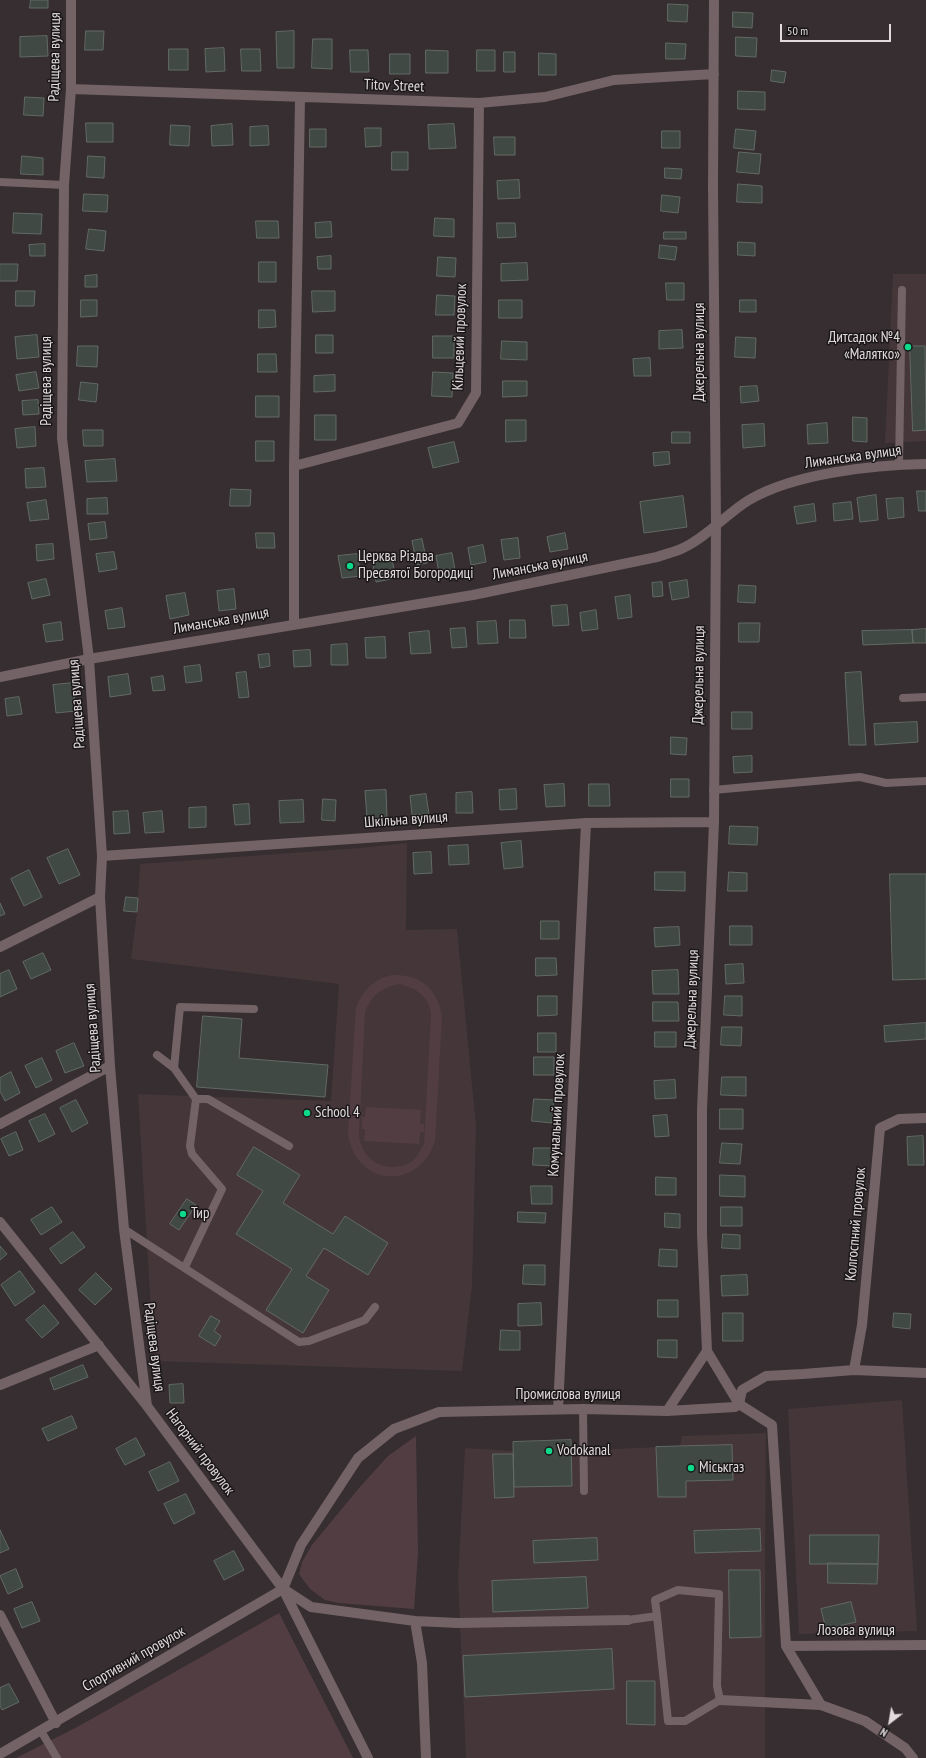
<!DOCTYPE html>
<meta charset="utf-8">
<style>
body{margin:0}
#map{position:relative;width:926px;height:1758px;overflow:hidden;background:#362e30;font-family:"PT Sans Narrow",sans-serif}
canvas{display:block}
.north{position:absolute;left:870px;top:1702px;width:40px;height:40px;-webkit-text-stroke:3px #1b1718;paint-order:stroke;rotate:211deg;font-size:11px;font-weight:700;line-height:16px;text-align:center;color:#e1dbdd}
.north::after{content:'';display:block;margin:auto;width:14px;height:18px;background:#e1dbdd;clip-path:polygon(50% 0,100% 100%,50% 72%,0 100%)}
.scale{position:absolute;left:780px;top:24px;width:111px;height:18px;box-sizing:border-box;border:2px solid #e1dbdd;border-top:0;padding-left:5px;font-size:12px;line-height:14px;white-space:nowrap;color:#e1dbdd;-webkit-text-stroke:3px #1b1718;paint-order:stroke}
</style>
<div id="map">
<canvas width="926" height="1758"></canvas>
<div class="north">N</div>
<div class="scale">50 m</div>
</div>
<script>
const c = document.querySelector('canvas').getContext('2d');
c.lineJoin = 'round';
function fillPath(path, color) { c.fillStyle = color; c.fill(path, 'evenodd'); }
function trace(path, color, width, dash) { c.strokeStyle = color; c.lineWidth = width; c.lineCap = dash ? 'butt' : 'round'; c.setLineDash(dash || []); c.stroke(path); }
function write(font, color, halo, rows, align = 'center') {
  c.font = font + ' "PT Sans Narrow",sans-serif'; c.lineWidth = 3; c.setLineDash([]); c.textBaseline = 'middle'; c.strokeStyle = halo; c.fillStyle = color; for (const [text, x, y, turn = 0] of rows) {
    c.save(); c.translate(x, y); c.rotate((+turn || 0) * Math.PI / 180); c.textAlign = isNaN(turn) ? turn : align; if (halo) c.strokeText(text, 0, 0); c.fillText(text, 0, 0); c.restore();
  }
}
fillPath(new Path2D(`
 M893,274H926V441L885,443Z
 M407,843L406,930L457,929L476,1126L472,1286L462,1371L154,1361L138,1094L331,1101L339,984L131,959L137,913L140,864L360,848Z
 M902,1400L917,1631L799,1634L788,1409Z
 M766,1433L765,1567V1758H466L458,1578L465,1448L513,1451V1442L571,1440L572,1451L680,1446L682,1436Z`), '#45363a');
fillPath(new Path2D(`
 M392,975C420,974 437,988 442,1016L435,1141C418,1193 354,1186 348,1132L356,1008C363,990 373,980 392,975ZM399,984C416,988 431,997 431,1016L424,1144C420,1151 417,1158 411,1162C388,1176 359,1160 359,1133L365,1012C372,995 381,988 399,984Z
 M366,1107L421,1110L420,1123L424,1124V1132H420L419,1144L364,1141L365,1129H362V1117H365Z
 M416,1436L418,1554L414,1609L338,1603L325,1600L310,1589L299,1574L302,1562L312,1545L359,1488L388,1456Z
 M279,1613L353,1758H16L79,1726Z`), '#523d43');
const building = new Path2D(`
 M31,0H48V8H30Z
 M668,4L688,5L687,22L668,21Z
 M733,12L753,13L752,28L733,27Z
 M86,31H104L103,50H85Z
 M294,31V68H277L276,32Z
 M47,36L48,56L20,57V37Z
 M736,37L757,38L756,57L736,56Z
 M313,39H332V69L312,68Z
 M666,43L686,44L685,59H666Z
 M224,48L225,71L206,72L205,49Z
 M169,49H188V70H169Z
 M241,49H260L261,71H242Z
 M350,50H368L369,72H351Z
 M426,50L448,51V73H426Z
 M477,50H495V71H477Z
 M504,52H515V72H504Z
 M539,53L556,54V75H539Z
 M390,54H410V74H390Z
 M772,70L786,72L784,83L771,81Z
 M738,91L765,92V110L738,109Z
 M25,97L44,98L43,116L24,115Z
 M86,123H113V142H87Z
 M232,124L233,145L212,146L211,126Z
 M454,124L456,148L429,149L428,125Z
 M171,125L190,126L189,146L170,145Z
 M268,126L269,145L250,146V127Z
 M365,128H381V146L366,147Z
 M310,129H326V147H310Z
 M736,129L756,131L754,150L734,148Z
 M662,131H680V148H662Z
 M494,137H515V155H495Z
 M392,152H408V170H392Z
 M739,152L761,154L759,174L737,172Z
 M22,156L43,158V175L21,174Z
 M88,156L105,157L104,178L87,177Z
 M665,168L682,169L681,179L665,178Z
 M519,180L520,198L498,199L497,181Z
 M738,184L762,186V203L737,202Z
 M84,194L108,195L107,212L83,211Z
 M662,195L680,197L678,213L661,211Z
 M14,213L42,214L41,234L13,233Z
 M435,218L454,219V237L434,236Z
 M256,221H278L279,238H257Z
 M331,222L332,237L316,238L315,223Z
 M497,223H515L516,237L498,238Z
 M89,229L106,231L104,251L86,249Z
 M664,232H686V239H664Z
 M738,242L755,243V256L738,255Z
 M45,244V256H30L29,245Z
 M660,245L677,247L675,260L659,258Z
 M331,256V269H318L317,257Z
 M438,257L456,258L455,277L437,276Z
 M259,262H276V282H259Z
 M527,263L528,280L501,281V264Z
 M0,264H18L17,281H0Z
 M97,275V287H85V276Z
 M666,283H684V300H667Z
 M16,291H35L34,306H16Z
 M312,291H335V311L313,312Z
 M437,295L455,296L454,315H436Z
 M81,300H97V316L81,317Z
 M499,300H522V318H499Z
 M740,300H756V312H740Z
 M259,310H275L276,327L259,328Z
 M682,330L683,348L659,349V331Z
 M37,335L39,357L17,359L15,337Z
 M316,335H333V353H316Z
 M433,336H454V358H433Z
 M736,337L756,338L755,358L735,357Z
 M502,341L527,342V360L501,359Z
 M78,346H98L97,367L77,366Z
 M910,346H925L926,430L913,431Z
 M258,354H276L277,372H258Z
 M650,358L651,376H634L633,359Z
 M36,372L39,388L19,391L16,375Z
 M433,372L453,373L452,397L432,396Z
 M335,375V391L314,392V376Z
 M503,381H527V396L503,397Z
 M81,382L98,384L96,402L79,400Z
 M757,386L759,401L741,403L740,387Z
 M256,396H279V417H256Z
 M38,400L39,414L23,415L22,401Z
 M315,415H336V440H315Z
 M853,417L867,418V442L853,441Z
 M506,420H526V441L506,442Z
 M827,423L828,443L808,444L807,425Z
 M764,424L765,446L743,448L742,425Z
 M35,427L36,446L17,448L15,429Z
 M83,430H103V446H84Z
 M672,432H690V443H672Z
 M256,441H274V461H256Z
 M454,442L459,462L433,468L428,448Z
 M669,452L670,464L654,466L653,453Z
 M115,459L117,481L87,482L85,461Z
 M44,468L46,487L26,488L25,469Z
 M231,489L251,490L250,506H230Z
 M917,491H926V511H919Z
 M876,495L878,520L860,522L857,498Z
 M683,496L687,527L644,533L640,502Z
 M107,498L108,514H87V499Z
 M903,498L904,517L888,519L886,499Z
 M46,500L49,519L30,521L27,503Z
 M851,502L853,519L834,521L833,504Z
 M814,504L816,521L797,524L794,507Z
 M105,522L107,538L90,540L88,524Z
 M256,533H274L275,548H257Z
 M565,533L568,549L550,552L547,537Z
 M518,538L520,558L504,560L501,540Z
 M422,539L427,563L417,565L412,541Z
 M53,544L54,559L37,561L36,545Z
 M483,545L486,562L471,565L468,548Z
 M114,552L117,569L99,572L96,554Z
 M452,553L455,570L439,573L436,556Z
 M357,554L361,576L342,578L338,556Z
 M391,555L396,578L376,582L372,558Z
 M46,579L50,595L32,599L28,583Z
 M687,580L689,597L672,600L669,583Z
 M662,582L663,596L653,597L652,583Z
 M739,585L756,586L755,603L738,602Z
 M234,589L236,609L219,611L217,591Z
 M185,593L189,615L170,619L166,596Z
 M630,595L632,617L618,619L615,597Z
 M567,605L569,625L553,626L551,606Z
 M122,608L125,627L108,629L105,611Z
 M596,610L598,629L582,631L580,613Z
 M510,620H525L526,638H510Z
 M496,621L498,643L478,644L477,622Z
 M61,622L63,640L46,642L43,625Z
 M739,623H760L759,642H739Z
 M465,628L467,647L452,648L450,629Z
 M926,629V643H913L912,630Z
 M912,630L913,643L863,645L862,631Z
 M429,631L431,653L411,654L409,633Z
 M385,637L386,658H366L365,638Z
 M347,644L348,665H331V645Z
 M310,650L311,666L294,667L293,651Z
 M269,654L270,666L260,668L258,655Z
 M200,665L202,681L186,683L184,667Z
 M246,672L249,697L239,698L236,673Z
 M861,672L866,745H849L845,673Z
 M128,674L131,694L110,697L108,677Z
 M163,676L165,690L153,691L151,678Z
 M73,683L76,711L56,713L53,685Z
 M19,697L22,714L7,716L5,699Z
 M732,712H752V729H732Z
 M917,722L918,742L875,745L874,724Z
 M671,737L687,738L686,755L671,754Z
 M752,756V772L734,773L733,757Z
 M671,779H689V797H671Z
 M564,784L565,806L546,807L544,785Z
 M589,784H609L610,806H589Z
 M516,789L517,809L500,810L499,790Z
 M386,790L387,817L367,818L365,791Z
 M472,792L473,813H456V793Z
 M426,794L429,814L412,815L410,796Z
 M323,799L336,800L335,821L322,820Z
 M303,800L304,822L280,823L279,801Z
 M249,804L250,824L235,825L233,805Z
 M206,807V827L189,828V808Z
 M128,811L130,833L114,834L113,812Z
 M162,811L164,832L145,833L143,813Z
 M730,826L758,827L757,845L729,844Z
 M521,841L523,867L504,869L501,843Z
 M468,845L469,864L449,865L448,846Z
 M68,849L80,875L59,884L47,858Z
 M431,852L432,873L414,874L413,853Z
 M29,870L42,897L24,906L11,879Z
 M655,872H685V891L655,890Z
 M729,872L747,873V891H728Z
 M890,874H926V979L893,980Z
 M126,897L138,898L137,912L124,911Z
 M0,903L5,914L0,916Z
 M541,921H559V939H541Z
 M730,926H752V945H730Z
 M679,927L680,945L655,947L654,928Z
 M43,953L51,970L31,979L23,962Z
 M536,958H556L557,975L536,976Z
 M743,964L744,983L726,984L725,965Z
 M9,970L17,989L0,997V974Z
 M678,970L679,994H653L652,971Z
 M538,996H557V1015L538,1016Z
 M725,996H742V1016L724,1015Z
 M653,1002H678L679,1021H653Z
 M203,1016L242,1019L239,1058L328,1065L325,1097L197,1087Z
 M926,1023V1039L885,1042L884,1026Z
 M722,1027H742L741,1046L721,1045Z
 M655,1032H676V1047H655Z
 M538,1033H556V1052H538Z
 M74,1043L84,1066L65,1073L56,1051Z
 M534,1057H554V1075H534Z
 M42,1058L52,1080L36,1088L25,1066Z
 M11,1072L20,1093L5,1101L0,1091V1078Z
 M722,1077H746V1096L721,1095Z
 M675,1080L676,1098L655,1099L654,1081Z
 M534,1099L554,1100L552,1123L532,1121Z
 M76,1100L88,1123L72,1132L60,1108Z
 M720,1109H743V1129H720Z
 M45,1114L55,1134L39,1142L29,1121Z
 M667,1115L669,1136L655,1137L653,1116Z
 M16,1132L23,1150L9,1156L1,1139Z
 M923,1136L924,1165H908L907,1137Z
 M722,1143L742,1144L740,1164L720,1163Z
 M254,1147L300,1175L283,1203L333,1234L345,1216L388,1243L368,1275L324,1248L306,1276L329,1290L303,1333L266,1310L292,1269L236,1234L263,1191L237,1175Z
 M534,1148H553V1166L533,1165Z
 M720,1175L745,1176V1197L720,1196Z
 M656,1177L676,1178V1195H656Z
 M531,1186H552V1204H532Z
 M187,1199L196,1205L179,1230L170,1224Z
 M52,1207L62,1222L41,1235L31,1220Z
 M721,1207H742V1226H721Z
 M518,1212L546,1213L545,1223L518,1222Z
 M665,1213L680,1214V1228L665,1227Z
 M73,1232L85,1247L61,1264L50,1249Z
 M723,1234L740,1235V1249L722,1248Z
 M0,1246L7,1254L0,1260Z
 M660,1249L677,1250V1267L659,1266Z
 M524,1265H545V1285L523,1284Z
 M20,1271L35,1292L15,1306L1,1285Z
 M96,1273L112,1289L95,1305L79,1290Z
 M747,1275L748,1295L722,1296L721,1276Z
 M658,1300H678V1317H658Z
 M541,1303L542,1325L518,1326V1304Z
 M44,1305L59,1323L42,1338L26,1320Z
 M723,1313H743V1341H723Z
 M894,1313L911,1314L910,1329L893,1327Z
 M211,1316L220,1321L214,1331L221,1336L215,1346L199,1336Z
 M501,1330L520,1331V1350H500Z
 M658,1340H677V1358L658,1357Z
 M83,1365L88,1377L54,1390L50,1379Z
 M183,1384L184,1403H170L169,1385Z
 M72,1416L77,1428L48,1441L42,1429Z
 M136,1438L145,1455L125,1465L116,1449Z
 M571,1440L572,1486L514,1487L513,1442Z
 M732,1445L733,1480L686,1481V1497H658L656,1447Z
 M493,1454H513L514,1497L495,1498Z
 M170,1462L179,1481L158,1491L149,1472Z
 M186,1494L195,1513L174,1524L164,1504Z
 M760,1529L761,1551L695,1553L694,1531Z
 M0,1530L9,1549L0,1553Z
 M810,1535H879L878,1564H810Z
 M597,1538L598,1560L534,1563L533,1541Z
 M234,1551L244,1570L224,1580L214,1561Z
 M828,1563L878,1564L877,1584L828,1583Z
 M16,1569L23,1587L8,1594L0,1576Z
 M729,1570H760L761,1637L730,1638Z
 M586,1577L588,1608L493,1612L492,1581Z
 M32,1602L40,1621L22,1628L14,1609Z
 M851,1602L856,1622L826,1629L821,1609Z
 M612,1649L614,1689L465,1697L463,1656Z
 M627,1681H655V1725L627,1724Z
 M9,1684L19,1702L2,1710L0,1706V1688Z`);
fillPath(building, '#414944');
trace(building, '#626a65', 1);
trace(new Path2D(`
 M0,182L64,185
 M899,465L902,290
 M903,698L926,697
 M713,790L860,777L886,783L926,781
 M157,1055L174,1068
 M196,1099H208L289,1146
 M124,1229L299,1342L309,1341L365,1320L375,1307
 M185,1267L222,1189L192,1154L190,1146L196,1099L174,1068L180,1007L254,1009
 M583,1409L584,1491
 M628,1620L657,1616L668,1721H685L720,1700L717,1686L719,1594L678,1590L655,1600L657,1616
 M41,1731L57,1758`), '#736266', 8);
trace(new Path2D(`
 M71,0V89L64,185L62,438L89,659L102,856L100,897L110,1066L124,1229L147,1406
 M714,0L713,187L716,523L714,822L702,1110V1234L707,1351L739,1404L772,1425L786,1646L821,1705
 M71,89L479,103L545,97L614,80L714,74
 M294,466L458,423L476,393L479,103
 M294,624V466L300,98
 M102,856L586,823L714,822
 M0,947L100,897
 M0,1124L110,1066
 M0,1222L147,1406L283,1589L368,1758
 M854,1370L862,1325L880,1128L899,1119L926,1118
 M0,1385L99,1345
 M558,1409L586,823
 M667,1411L707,1351
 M283,1589L301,1545L358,1458L394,1429L439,1412L583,1409L667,1411L735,1407L739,1404L742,1390L766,1376L803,1374L854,1370L926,1373
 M285,1590L311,1607L415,1621L458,1623L628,1620
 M0,1615L56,1723
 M415,1621L422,1663L426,1758
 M786,1646L926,1645
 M720,1700L821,1705L865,1721L905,1748L913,1758
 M0,1754L283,1589`), '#736266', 10);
trace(new Path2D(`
 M0,677L89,659L473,595L657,557C665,554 675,552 683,548C707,537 726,514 749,500C795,473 873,465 926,464`), '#736266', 10);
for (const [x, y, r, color] of [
 [908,347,4,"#0cd98a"],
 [350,566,4,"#0cd98a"],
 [307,1113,4,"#0cd98a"],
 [183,1214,4,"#0cd98a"],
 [549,1451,4,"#0cd98a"],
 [691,1468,4,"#0cd98a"]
]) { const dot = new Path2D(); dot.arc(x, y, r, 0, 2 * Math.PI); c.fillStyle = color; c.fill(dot); trace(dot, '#1b1718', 1.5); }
write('15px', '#e1dbdd', '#1b1718', [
 ["Радіщева вулиця",55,57,-89],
 ["Titov Street",394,86,2],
 ["Кільцевий провулок",460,337,-88],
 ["Джерельна вулиця",700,352,-90],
 ["Радіщева вулиця",47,381,-90],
 ["Лиманська вулиця",853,457,-8],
 ["Лиманська вулиця",540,566,-11],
 ["Лиманська вулиця",221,621,-10],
 ["Джерельна вулиця",699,675,-89],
 ["Радіщева вулиця",77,704,-94],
 ["Шкільна вулиця",406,820,-4],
 ["Джерельна вулиця",692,999,-88],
 ["Радіщева вулиця",93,1028,-94],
 ["Комунальний провулок",557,1115,-87],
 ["Колгоспний провулок",856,1224,-85],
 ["Радіщева вулиця",154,1347,83],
 ["Промислова вулиця",568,1395],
 ["Нагорний провулок",200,1452,53],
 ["Лозова вулиця",856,1631],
 ["Спортивний провулок",134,1659,-30]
]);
write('15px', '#e1dbdd', '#1b1718', [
 ["Дитсадок №4",900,338,"right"],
 ["«Малятко»",900,355,"right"],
 ["Церква Різдва",358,557],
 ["Пресвятої Богородиці",358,574],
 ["School 4",315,1113],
 ["Тир",191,1214],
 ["Vodokanal",557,1451],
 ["Міськгаз",699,1468]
], 'left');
</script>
